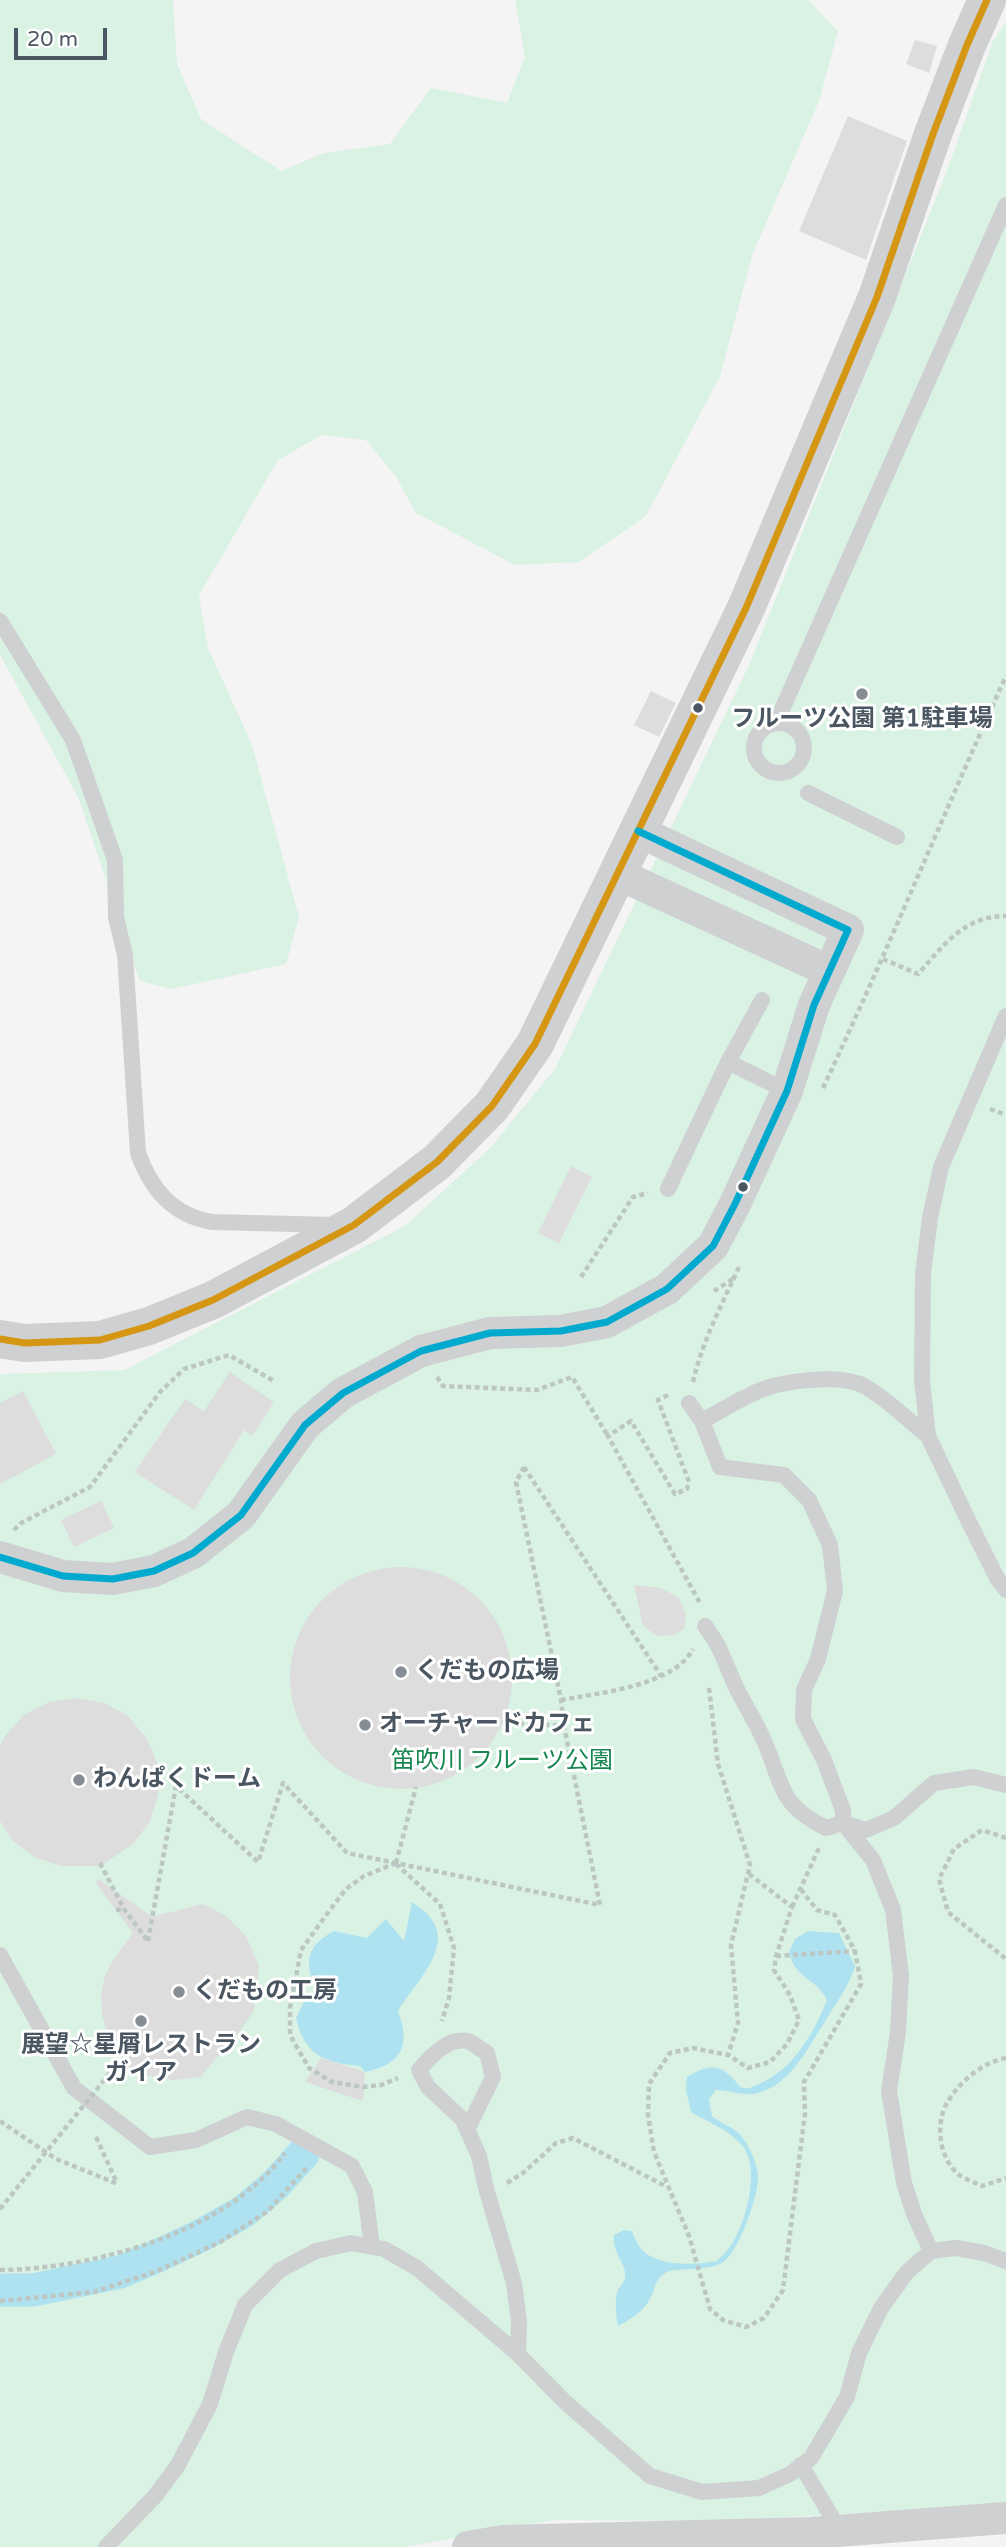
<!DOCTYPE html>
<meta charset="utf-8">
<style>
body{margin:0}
#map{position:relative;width:1006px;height:2547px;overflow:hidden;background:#f4f4f4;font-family:"Varela Round",sans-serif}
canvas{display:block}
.scale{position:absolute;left:14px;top:28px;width:93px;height:32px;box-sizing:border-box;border:4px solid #4a5661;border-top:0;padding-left:9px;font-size:21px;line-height:24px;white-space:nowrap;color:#4a5661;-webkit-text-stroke:5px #fff;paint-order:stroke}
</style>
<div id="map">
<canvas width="1006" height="2547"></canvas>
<div class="scale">20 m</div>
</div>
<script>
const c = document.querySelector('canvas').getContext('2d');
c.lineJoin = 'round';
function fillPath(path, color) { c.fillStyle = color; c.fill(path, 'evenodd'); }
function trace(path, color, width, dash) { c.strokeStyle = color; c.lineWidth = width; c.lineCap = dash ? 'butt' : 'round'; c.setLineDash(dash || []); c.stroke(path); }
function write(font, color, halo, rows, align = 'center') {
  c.font = font + ' "Varela Round","Noto Sans JP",sans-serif'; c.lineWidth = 6; c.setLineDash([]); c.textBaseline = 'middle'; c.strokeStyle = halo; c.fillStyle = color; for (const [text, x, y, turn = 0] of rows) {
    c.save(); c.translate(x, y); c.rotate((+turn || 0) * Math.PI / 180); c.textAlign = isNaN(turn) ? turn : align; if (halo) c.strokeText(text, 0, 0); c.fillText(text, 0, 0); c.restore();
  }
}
fillPath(new Path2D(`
 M0,0H173L177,64L201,119L281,171L324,153L390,144L431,88L507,103L525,57L515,0H808L838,31L819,101L753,253L720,376L646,516L579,562L515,565L416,513L396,477L366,440L322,435L278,460L199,595L208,648L252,745L299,917L286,964L171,989L140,981L78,797L0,655Z
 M1006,22V2505L719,2521L554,2520L405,2547H0V1374L124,1370L405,1226L490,1148L555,1069L750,663L945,176L993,41Z`), '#d9f2e3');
fillPath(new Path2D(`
 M412,1902C467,1936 421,1974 398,2011C411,2046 402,2064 365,2072L360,2066C325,2063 304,2055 296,2018L305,2000L316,1989C304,1962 306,1946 334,1931L367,1938L386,1919L404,1941Z
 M808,1931L839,1933L855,1966C848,1988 836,2003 824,2023C807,2049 791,2084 758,2093C743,2097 731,2090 716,2090L709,2099L712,2116C721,2124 735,2127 742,2137C750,2147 757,2164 758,2176C759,2195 738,2254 722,2263C705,2272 674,2267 665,2273C655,2279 655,2289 650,2299C642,2313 631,2319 618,2326C616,2316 615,2303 617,2292C619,2287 624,2283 625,2278C628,2265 612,2254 614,2235L624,2230L632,2231C634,2236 636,2242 639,2246C654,2268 695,2265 717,2261C722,2256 728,2250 732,2244C746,2221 761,2169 742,2145C729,2130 708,2122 691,2112L686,2090L687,2077C706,2066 718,2061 734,2080C737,2082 738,2086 741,2087C746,2090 752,2087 757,2085C793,2070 813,2035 827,2000C815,1976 796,1981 789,1952L795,1939Z`), '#aee2f0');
trace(new Path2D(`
 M0,2290H33L120,2272L153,2258L200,2236L243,2212L276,2184L303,2154`), '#aee2f0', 33);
fillPath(new Path2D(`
 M915,40L937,46L929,73L906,64Z
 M848,116L907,141L866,260L799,231Z
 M651,691L676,703L659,737L634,725Z
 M571,1166L592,1177L559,1243L538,1233Z
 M230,1372L274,1402L252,1436L244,1430L194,1510L135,1472L185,1399L204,1411Z
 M23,1391L56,1454L0,1484V1403Z
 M101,1501L114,1528L74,1547L61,1520Z
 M290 1678a111 111 0 1 1 222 0a111 111 0 1 1-222 0Z
 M634,1585L661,1588L679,1598L686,1614L684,1629L673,1635L657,1636L643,1626Z
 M77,1698L105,1703L129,1717L147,1739L158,1765V1794L150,1821L133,1844L101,1866H62L36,1858L13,1841L0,1821V1745L5,1736L24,1715L49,1702Z
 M99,1879L152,1917L203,1904L226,1916L246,1936L259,1966L254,2010L240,2031L200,2077L174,2080L133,2073L110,2040L102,2015L101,1996L105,1976L112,1962L133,1933L96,1883Z
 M321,2058L365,2072L363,2101L305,2082Z`), '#ddddde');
trace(new Path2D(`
 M883,959L918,974C944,945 964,916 1006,916
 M823,1088C887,952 944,813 1006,676
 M990,1109L1006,1115
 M581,1277L633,1197L648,1193
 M714,1291L733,1279
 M437,1377L443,1386L537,1390L572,1377L608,1436
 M693,1382C702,1342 722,1304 739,1267
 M668,1395L658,1400L689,1482L687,1489L675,1494L631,1421L608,1436L701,1605
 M524,1467L661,1676
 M14,1530L21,1523L90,1487L160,1392L184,1369L229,1355L274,1381
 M709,1688L718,1764L750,1865L731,1945L738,2023L728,2055
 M561,1700C599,1693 674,1686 693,1649
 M502,1722L564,1726L561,1700L516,1482L524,1467
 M1006,1838L982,1830L954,1849L939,1879L948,1912L1006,1959
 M100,1863L124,1909L147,1940
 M396,1863L364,1876L346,1889L327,1914L301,1950L290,2008V2035L309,2068L332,2082L363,2087L381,2085L398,2078
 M396,1863L416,1787
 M396,1864L440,1904L454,1948L449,1998L442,2021
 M749,1874L792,1907L776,1956L774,1970L790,1995L799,2020L787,2044L770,2062L748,2068L728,2055L693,2048L670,2053L649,2084L648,2115L654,2152L689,2236L710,2309L723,2320L746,2327L764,2318L783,2290L805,2113L804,2082L861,1984L855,1951L835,1915L817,1910L799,1887
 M792,1907L819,1848
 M116,1910L124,1909
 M148,1941L176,1786L258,1862L283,1783L347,1853L600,1905L564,1726
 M776,1956L855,1951
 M1006,2058C983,2062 959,2082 947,2103C935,2124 939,2157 958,2174C964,2179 974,2182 982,2186L1006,2178
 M0,2121L56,2159L118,2184
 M96,2137L117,2183
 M507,2183L523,2173L556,2143L573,2138L667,2187
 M0,2270C94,2269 227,2232 285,2153
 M0,2301L94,2292L157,2271L220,2242L268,2211L308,2166`), '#bcc7c4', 4.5, [5, 3.5]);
trace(new Path2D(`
 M0,621L73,740L115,860L116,917L125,955L138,1153C151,1189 172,1215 212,1222L335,1225
 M754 748a25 25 0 1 1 50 0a25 25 0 1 1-50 0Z
 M776,723L1006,205
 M808,793L897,837
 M1006,1016L941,1167L930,1218L923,1273L922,1380L928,1436L968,1520L997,1578L1006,1590
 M728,1062L762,1000
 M668,1189L728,1062L787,1091
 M689,1403L702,1421L720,1467L784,1475L809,1500L830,1545L835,1591L818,1659L804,1690L803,1719L824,1760L843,1810V1823L873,1860L893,1910L901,1976L898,2032L889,2091L904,2183L914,2214L931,2251
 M702,1421C719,1412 736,1401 754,1393C778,1381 840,1373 864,1386C888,1399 907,1420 928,1436
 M705,1626C723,1649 725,1665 737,1689C746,1707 757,1724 765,1743C783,1785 779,1805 826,1828L843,1823L866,1830L894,1818L934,1783L974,1777L1006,1785
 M0,1955L74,2088L150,2147L196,2140L247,2117L276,2124L352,2166L365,2192L372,2247
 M467,2130L493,2077L487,2053C481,2050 473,2042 467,2041C448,2037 430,2057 419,2070L428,2087L463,2120L479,2156L486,2188L514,2283L519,2322L518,2354
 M801,2465L840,2531
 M106,2547L156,2495L178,2465L210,2404L226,2352L245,2305L280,2270L316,2251L351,2243L384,2249L417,2268L518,2354L565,2402L650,2476L702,2492L759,2488L790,2474L811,2458L847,2397L859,2353L881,2308L907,2272L931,2251L956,2248L984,2253L1006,2261`), '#ced0d2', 16);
trace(new Path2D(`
 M618,874L829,971
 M0,1557L63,1576L113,1579L154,1571L193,1553L241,1515L305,1425L343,1393L421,1351L490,1333L561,1331L607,1322L667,1289L713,1246L735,1204L787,1091L814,1005L848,930L638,831
 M468,2547L503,2541L811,2533L1006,2518`), '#ced0d2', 32);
trace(new Path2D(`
 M0,1339L25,1343L100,1340L149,1326L213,1300L354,1225L437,1162L492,1106L535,1044L746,608L877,297L933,134L967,45L987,0`), '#ced0d2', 38);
trace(new Path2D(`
 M0,2209L122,2058`), '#bcc7c4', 4.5, [5, 3.5]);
trace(new Path2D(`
 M0,1339L25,1343L100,1340L149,1326L213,1300L354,1225L437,1162L492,1106L535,1044L746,608L877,297L933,134L967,45L987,0`), '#d49613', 7);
trace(new Path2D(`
 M0,1557L63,1576L113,1579L154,1571L193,1553L241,1515L305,1425L343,1393L421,1351L490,1333L561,1331L607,1322L667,1289L713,1246L735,1204L787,1091L814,1005L848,930L638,831`), '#00a9ce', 7);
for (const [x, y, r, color] of [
 [862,694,7,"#868d94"],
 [698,708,6,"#4a5661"],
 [743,1187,6,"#4a5661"],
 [401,1672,7,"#868d94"],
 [365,1725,7,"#868d94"],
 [79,1780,7,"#868d94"],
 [179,1992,7,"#868d94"],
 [141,2021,7,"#868d94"]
]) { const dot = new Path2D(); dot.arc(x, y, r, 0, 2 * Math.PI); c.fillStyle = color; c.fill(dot); trace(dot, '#fff', 2.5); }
write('bold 24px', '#4a5661', '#fff', [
 ["フルーツ公園 第1駐車場",862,720,"center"],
 ["くだもの広場",415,1672],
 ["オーチャードカフェ",379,1725],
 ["わんぱくドーム",93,1780],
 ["くだもの工房",193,1992],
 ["展望☆星屑レストラン",141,2046,"center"],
 ["ガイア",141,2074,"center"]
], 'left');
write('24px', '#17864f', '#fff', [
 ["笛吹川 フルーツ公園",502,1762]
]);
</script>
